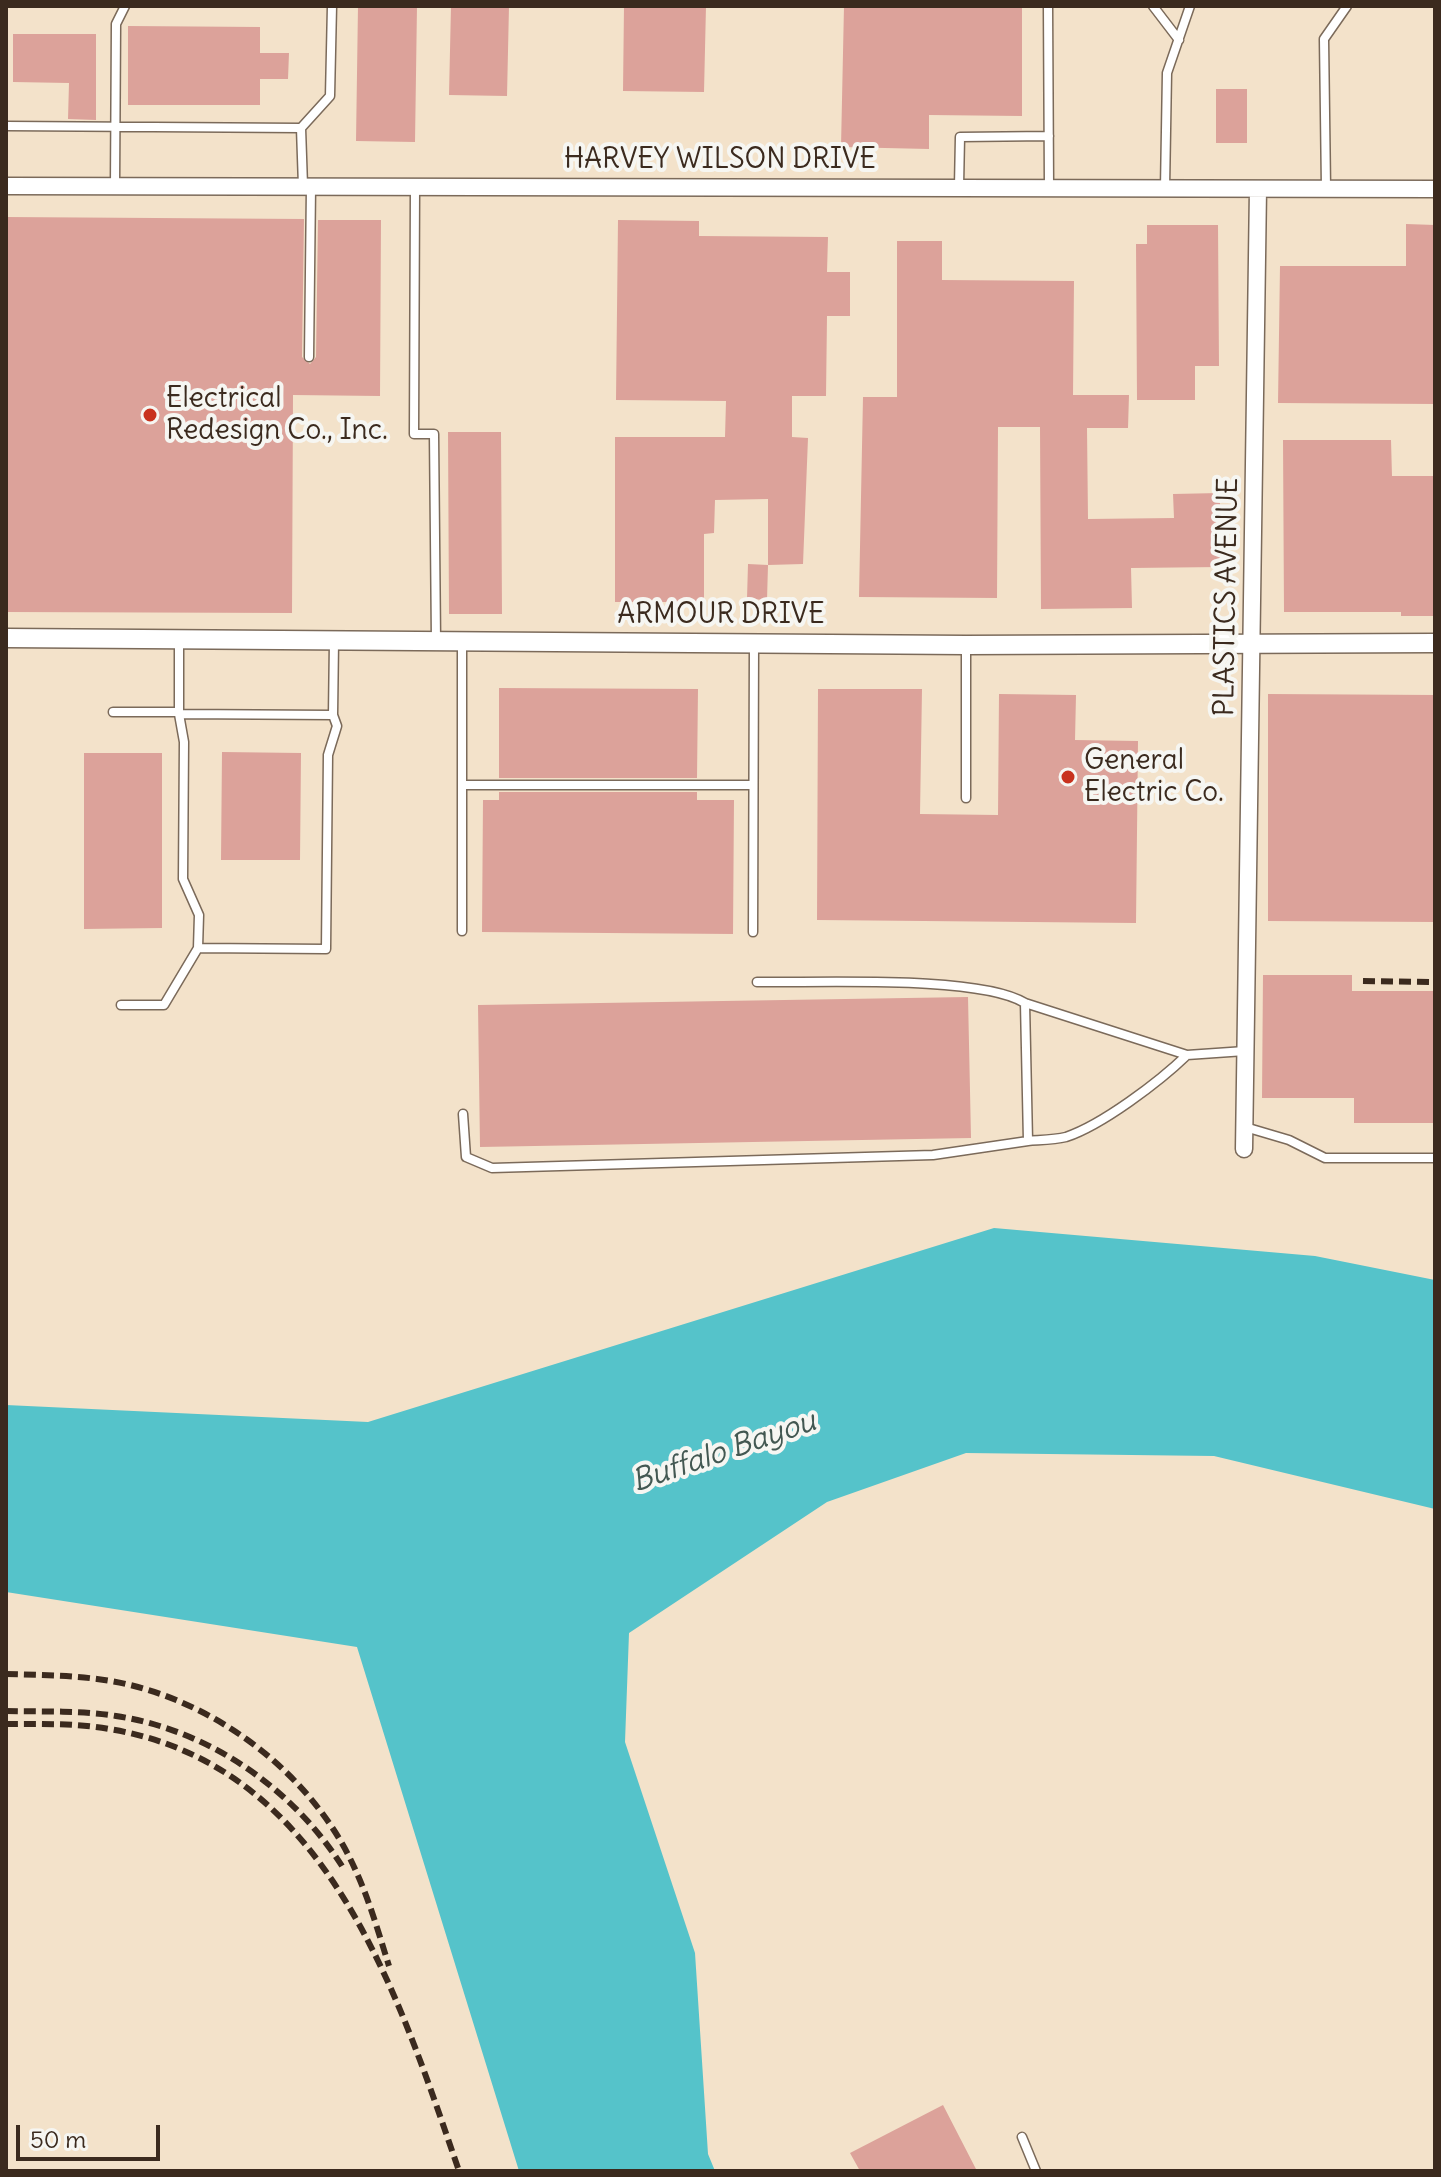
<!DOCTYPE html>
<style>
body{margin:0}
#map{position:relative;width:1441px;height:2177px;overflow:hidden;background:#f3e2ca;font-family:Delius,sans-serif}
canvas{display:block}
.frame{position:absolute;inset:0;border:8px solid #3b2a1e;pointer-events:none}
.scale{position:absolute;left:16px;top:2125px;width:144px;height:36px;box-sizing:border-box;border:4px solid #3b2a1e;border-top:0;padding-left:10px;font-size:24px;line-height:28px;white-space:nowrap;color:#3b2a1e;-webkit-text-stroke:6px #f6f6f2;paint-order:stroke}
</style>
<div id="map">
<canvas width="1441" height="2177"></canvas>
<div class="frame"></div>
<div class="scale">50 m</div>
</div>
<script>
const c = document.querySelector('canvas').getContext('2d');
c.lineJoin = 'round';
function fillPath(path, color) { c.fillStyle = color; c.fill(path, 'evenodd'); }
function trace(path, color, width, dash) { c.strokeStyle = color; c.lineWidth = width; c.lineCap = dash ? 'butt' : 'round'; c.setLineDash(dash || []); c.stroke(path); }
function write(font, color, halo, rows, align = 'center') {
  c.font = font + ' Delius,sans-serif'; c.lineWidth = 8; c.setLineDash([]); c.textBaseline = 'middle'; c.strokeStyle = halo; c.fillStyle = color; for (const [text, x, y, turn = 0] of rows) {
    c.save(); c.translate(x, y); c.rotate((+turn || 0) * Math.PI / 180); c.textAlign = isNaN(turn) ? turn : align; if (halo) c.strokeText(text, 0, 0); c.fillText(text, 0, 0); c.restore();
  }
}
fillPath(new Path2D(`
 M994,1228L1315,1256L1435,1280V1509L1214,1456L966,1453L827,1502L629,1633L625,1742L695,1953L708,2154L715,2171H519L357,1647L6,1592V1405L368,1422Z`), '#55c3ca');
fillPath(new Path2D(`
 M358,6H417L415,142L356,141Z
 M451,6H509L507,96L449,95Z
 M624,6H706L704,92L623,91Z
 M844,6H1022V116L929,115V149L841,147Z
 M128,26L260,27V53H289L288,79H260V105H128Z
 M13,34H96V120L68,119L69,83L13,82Z
 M1216,89H1247V143H1216Z
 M6,217L304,219L302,357L310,364L316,357L318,220H381L380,396L293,395L292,613L6,612Z
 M618,220L699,221V236L828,237L827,272H850V316H827L826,396H792V437L808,438L803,564L768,565V499L715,500L714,533L704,534V602H615V437H725L726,401L616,400Z
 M1406,224L1435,225V404L1278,403L1280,266H1406Z
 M1147,225H1218L1219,366H1195V400H1137L1136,244H1147Z
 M897,241H942V280L1074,281L1073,395H1129L1128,428H1087L1088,519L1174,518L1173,494L1220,493V567L1131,568L1132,608L1041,609L1040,427H998L997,598L859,597L863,397H897Z
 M448,432H501L502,614H449Z
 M1283,440H1391L1392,476H1435V616H1401V612H1284Z
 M748,564L768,565L767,600L747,599Z
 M499,688L698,689L697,778H499Z
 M818,689H922L920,814L998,815L999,694L1076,695L1075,740L1138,741L1136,923L817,920Z
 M1268,694L1435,695V922L1268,921Z
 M222,752L301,753L300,860H221Z
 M84,753H162V928L84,929Z
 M499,792H697V800H734L733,934L482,932L483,800H499Z
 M1263,975H1352V991H1435V1123H1354V1098H1262Z
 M968,997L971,1138L480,1147L478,1005Z
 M943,2105L977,2171H860L850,2153Z`), '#dca29a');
const service = new Path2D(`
 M1048,6L1049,187
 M1153,6L1179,40
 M6,126L301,128L330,96L332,6
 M301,128L303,186
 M115,186L116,24L125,6
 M959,186L960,137L1049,136
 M415,187L414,434H434L436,641
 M1165,188L1167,73L1190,6
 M1326,188L1324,39L1347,6
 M309,357L311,187
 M179,641V714L333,715L334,641
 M113,712H179
 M179,714L184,742L183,879L199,915L198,948L326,949L328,755L337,726L333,715
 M462,785H753
 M966,798V646
 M462,931V643
 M753,932L754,644
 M757,982C818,983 980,975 1025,1003
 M121,1005H164L198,948
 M1187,1055L1025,1003L1028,1141C1040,1140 1054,1140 1066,1137C1102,1125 1159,1082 1187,1055L1245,1051
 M463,1114L466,1157L492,1168L933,1155L1028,1141
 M1245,1127L1289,1140L1325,1158H1435
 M1022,2137L1036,2171`);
const minor = new Path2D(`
 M6,186L1435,189
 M1244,1149L1258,189`);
const tertiary = new Path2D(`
 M6,638L966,645L1435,643`);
trace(service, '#7b6a5a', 11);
trace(minor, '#7b6a5a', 19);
trace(tertiary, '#7b6a5a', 21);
trace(service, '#fff', 8);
trace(minor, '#fff', 16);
trace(tertiary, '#fff', 18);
trace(new Path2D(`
 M1363,981L1435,982
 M6,1674C36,1675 67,1675 97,1679C205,1692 311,1770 355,1869C369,1899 379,1934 389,1966
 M6,1711C42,1712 80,1710 116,1716C209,1730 292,1788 342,1866
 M6,1724C40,1724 75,1723 109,1729C326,1764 397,1991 459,2171`), '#3b2a1e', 6, [12, 6]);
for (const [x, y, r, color] of [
 [150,415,8,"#c8321e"],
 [1068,777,8,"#c8321e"]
]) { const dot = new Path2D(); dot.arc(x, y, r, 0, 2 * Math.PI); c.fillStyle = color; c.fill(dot); trace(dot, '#f6f6f2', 3); }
write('28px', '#3b2a1e', '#f6f6f2', [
 ["HARVEY WILSON DRIVE",720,160],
 ["PLASTICS AVENUE",1227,597,-89],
 ["ARMOUR DRIVE",721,615]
]);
write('28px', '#3b2a1e', '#f6f6f2', [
 ["Electrical",166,399],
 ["Redesign Co., Inc.",166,431],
 ["General",1084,761],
 ["Electric Co.",1084,793]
], 'left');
write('italic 30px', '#435852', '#f6f6f2', [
 ["Buffalo Bayou",724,1452,-19]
]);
</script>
